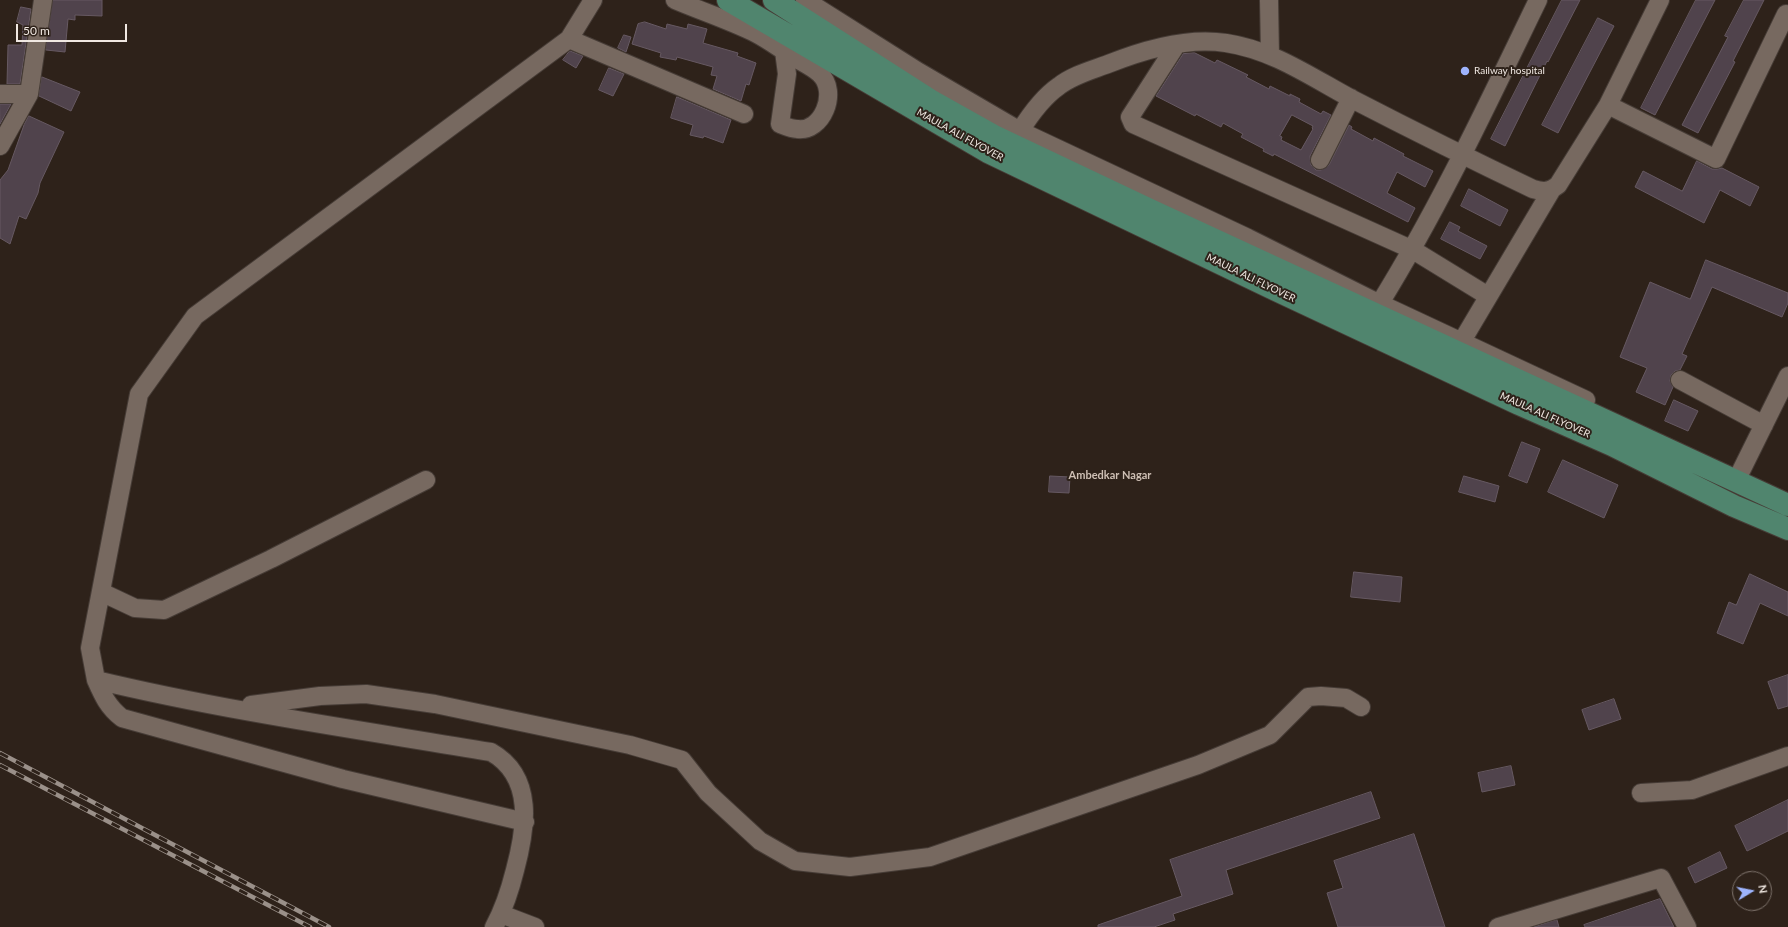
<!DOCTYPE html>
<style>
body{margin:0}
#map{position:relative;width:1788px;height:927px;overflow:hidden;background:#2e221a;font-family:Lato,sans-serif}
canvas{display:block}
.north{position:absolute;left:1732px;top:871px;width:40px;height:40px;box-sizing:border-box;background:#2e221a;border:1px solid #7c716a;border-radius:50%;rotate:80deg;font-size:11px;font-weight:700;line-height:16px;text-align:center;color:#f0e8e2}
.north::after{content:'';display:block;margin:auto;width:14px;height:18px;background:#9eb4fd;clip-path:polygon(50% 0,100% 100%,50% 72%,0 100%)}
.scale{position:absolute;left:16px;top:24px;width:111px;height:18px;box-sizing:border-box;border:2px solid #f0e8e2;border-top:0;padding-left:5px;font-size:12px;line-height:14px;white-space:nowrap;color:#f0e8e2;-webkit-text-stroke:3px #2e221a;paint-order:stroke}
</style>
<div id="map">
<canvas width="1788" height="927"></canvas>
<div class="north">N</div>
<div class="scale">50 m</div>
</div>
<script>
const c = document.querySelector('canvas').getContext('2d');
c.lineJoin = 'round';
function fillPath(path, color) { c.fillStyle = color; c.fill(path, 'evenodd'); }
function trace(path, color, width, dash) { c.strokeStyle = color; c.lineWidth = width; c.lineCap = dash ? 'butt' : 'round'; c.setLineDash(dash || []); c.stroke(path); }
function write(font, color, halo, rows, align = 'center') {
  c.font = font + ' Lato,sans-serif'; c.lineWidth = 4; c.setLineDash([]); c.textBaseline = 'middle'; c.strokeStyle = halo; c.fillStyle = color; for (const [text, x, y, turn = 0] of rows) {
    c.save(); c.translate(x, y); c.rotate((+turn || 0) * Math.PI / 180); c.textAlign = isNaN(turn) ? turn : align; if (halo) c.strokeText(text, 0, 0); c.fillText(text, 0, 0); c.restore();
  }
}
const building = new Path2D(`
 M53,0H102V16L75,15V20L68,19L65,52L46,50Z
 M1562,0H1580L1548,62L1547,61L1505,146L1491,139Z
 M1696,0H1715L1655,115L1641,108Z
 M1744,0H1764L1733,61L1735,62L1698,133L1682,125L1728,37L1725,36Z
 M21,7L31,9L20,84H7L8,45H22L23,25L17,22Z
 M1598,18L1614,26L1558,133L1542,125Z
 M645,22L666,29L667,24L687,29L688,24L707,29L703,43L738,53L737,56L756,63L749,85L746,84L741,101L713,89L717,76L711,75L713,67L677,57L676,60L660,57L661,53L632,44L638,24Z
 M624,35L631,37L626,52L618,48Z
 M570,51L583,56L576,68L563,60Z
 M1195,53L1215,63L1217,60L1248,75L1246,77L1269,89L1270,86L1290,96V94L1300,99L1299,102L1321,114L1323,111L1331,115L1310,156L1311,165L1316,170H1321L1329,165L1349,125L1352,127L1351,129L1373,141L1374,138L1404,154L1403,156L1433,171L1425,187L1397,172L1387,193L1415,208L1408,222L1274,154L1273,156L1263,151L1264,149L1241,137L1243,134L1223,123L1221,127L1196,114L1195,116L1156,96L1183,54ZM1292,115L1313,126L1312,128L1313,129L1301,150L1281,140L1282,137L1280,136Z
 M609,68L624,74L613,96L599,90Z
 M42,77L80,92L71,111L39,96Z
 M677,97L731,120L723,143L704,136L703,138L690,135L693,125L671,118Z
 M0,104H11L0,124Z
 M29,116L64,132L40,183L38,193L26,219L19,216L10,244L0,238V180L8,170L24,125Z
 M1697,161L1712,169H1717L1722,168L1759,187L1750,206L1720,190L1704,223L1635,187L1643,171L1682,191Z
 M1469,189L1508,210L1500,226L1461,206Z
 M1450,222L1460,227L1458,231L1487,246L1480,259L1441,239Z
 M1706,260L1788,293V303L1782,317L1712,287L1682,354L1687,356L1680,370L1675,371L1671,375L1670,381L1673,387L1665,405L1636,392L1647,368L1620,357L1650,282L1690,299Z
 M1674,400L1698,411L1688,431L1665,421Z
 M1522,442L1540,449L1527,483L1509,476Z
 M1563,460L1618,485L1604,518L1548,492Z
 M1050,476L1070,477L1069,493L1049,492Z
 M1464,476L1499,486L1495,502L1459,492Z
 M1354,572L1402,577L1400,602L1351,597Z
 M1750,574L1788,592V616L1760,603L1743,644L1717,633L1729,602L1736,605Z
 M1788,675V706L1778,709L1768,682Z
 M1614,699L1621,719L1589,730L1582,710Z
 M1511,766L1515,785L1482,792L1478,773Z
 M1371,792L1380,818L1226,870L1233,894L1173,914L1175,920L1154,927H1098V925L1182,896L1170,860Z
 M1788,800V831L1747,851L1735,826Z
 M1414,834L1445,927H1338L1327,893L1343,888L1334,861Z
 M1720,852L1727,868L1695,883L1688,868Z
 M1660,899L1674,927H1585L1584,925Z
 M1557,920L1559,927H1534Z`);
fillPath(building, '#50434c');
trace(building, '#665962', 1);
const minor = new Path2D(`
 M675,0C701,11 728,20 753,32C767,39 779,48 792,56C801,62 813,67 820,74C839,92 822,133 797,129C791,129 785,126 780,124L787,74L784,51
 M805,0L919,72L1020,131L1248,238L1372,300L1586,400
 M1269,0L1270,55
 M569,39L744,114
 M1177,44L1130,117L1133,124L1413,250L1488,296
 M0,94H29
 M1608,105L1716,159L1786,14
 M1020,131C1030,115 1043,97 1059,86C1073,75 1092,70 1108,64C1143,50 1189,37 1226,43C1273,50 1311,77 1352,99C1412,130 1472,160 1533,189C1544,192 1549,192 1558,185L1608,105L1660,0
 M0,146L29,94L43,0
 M1320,160L1351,98
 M1380,303C1440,206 1488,103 1538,0
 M1462,341L1551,191
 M1680,380L1764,425
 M1739,475L1788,376
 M101,592L135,608L164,610L271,559L426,480
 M96,680C103,696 108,707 122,718L343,779L525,822
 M251,705L320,696L366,694L435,704L630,745L682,760L708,793L760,841L795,861L850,867L930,857L1198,765L1270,735L1308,697L1321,696L1346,698L1361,707
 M1641,793L1692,790L1788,756
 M501,914L535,927
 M494,927C504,909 510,890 515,870C526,829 535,777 491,752C360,730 225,711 96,680L90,648L139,394L195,316L569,39L593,0
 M1498,927L1661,878L1687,927`);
const major = new Path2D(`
 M728,0L988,152L1276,290L1519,404L1612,445L1734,506L1788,529
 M774,0L930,100L996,137L1150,210L1788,505`);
trace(minor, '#463c36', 20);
trace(major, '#463c36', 24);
trace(minor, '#776960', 18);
trace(major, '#50856e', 22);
const rail = new Path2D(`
 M0,753L329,927
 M0,765L310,927`);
trace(rail, '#9a9089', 4.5);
trace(rail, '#2e221a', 3, [9]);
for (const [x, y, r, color] of [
 [1465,71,5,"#9eb4fd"]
]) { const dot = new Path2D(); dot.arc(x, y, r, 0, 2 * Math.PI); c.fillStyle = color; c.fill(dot); trace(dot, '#2e221a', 1.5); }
write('10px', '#f0e8e2', '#2e221a', [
 ["Railway hospital",1474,71]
], 'left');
write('10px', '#f0e8e2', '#2e221a', [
 ["MAULA ALI FLYOVER",960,135,29],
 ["MAULA ALI FLYOVER",1251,278,26],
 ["MAULA ALI FLYOVER",1545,415,24]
]);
write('bold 11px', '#cebfb4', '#2e221a', [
 ["Ambedkar Nagar",1110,475]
]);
</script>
